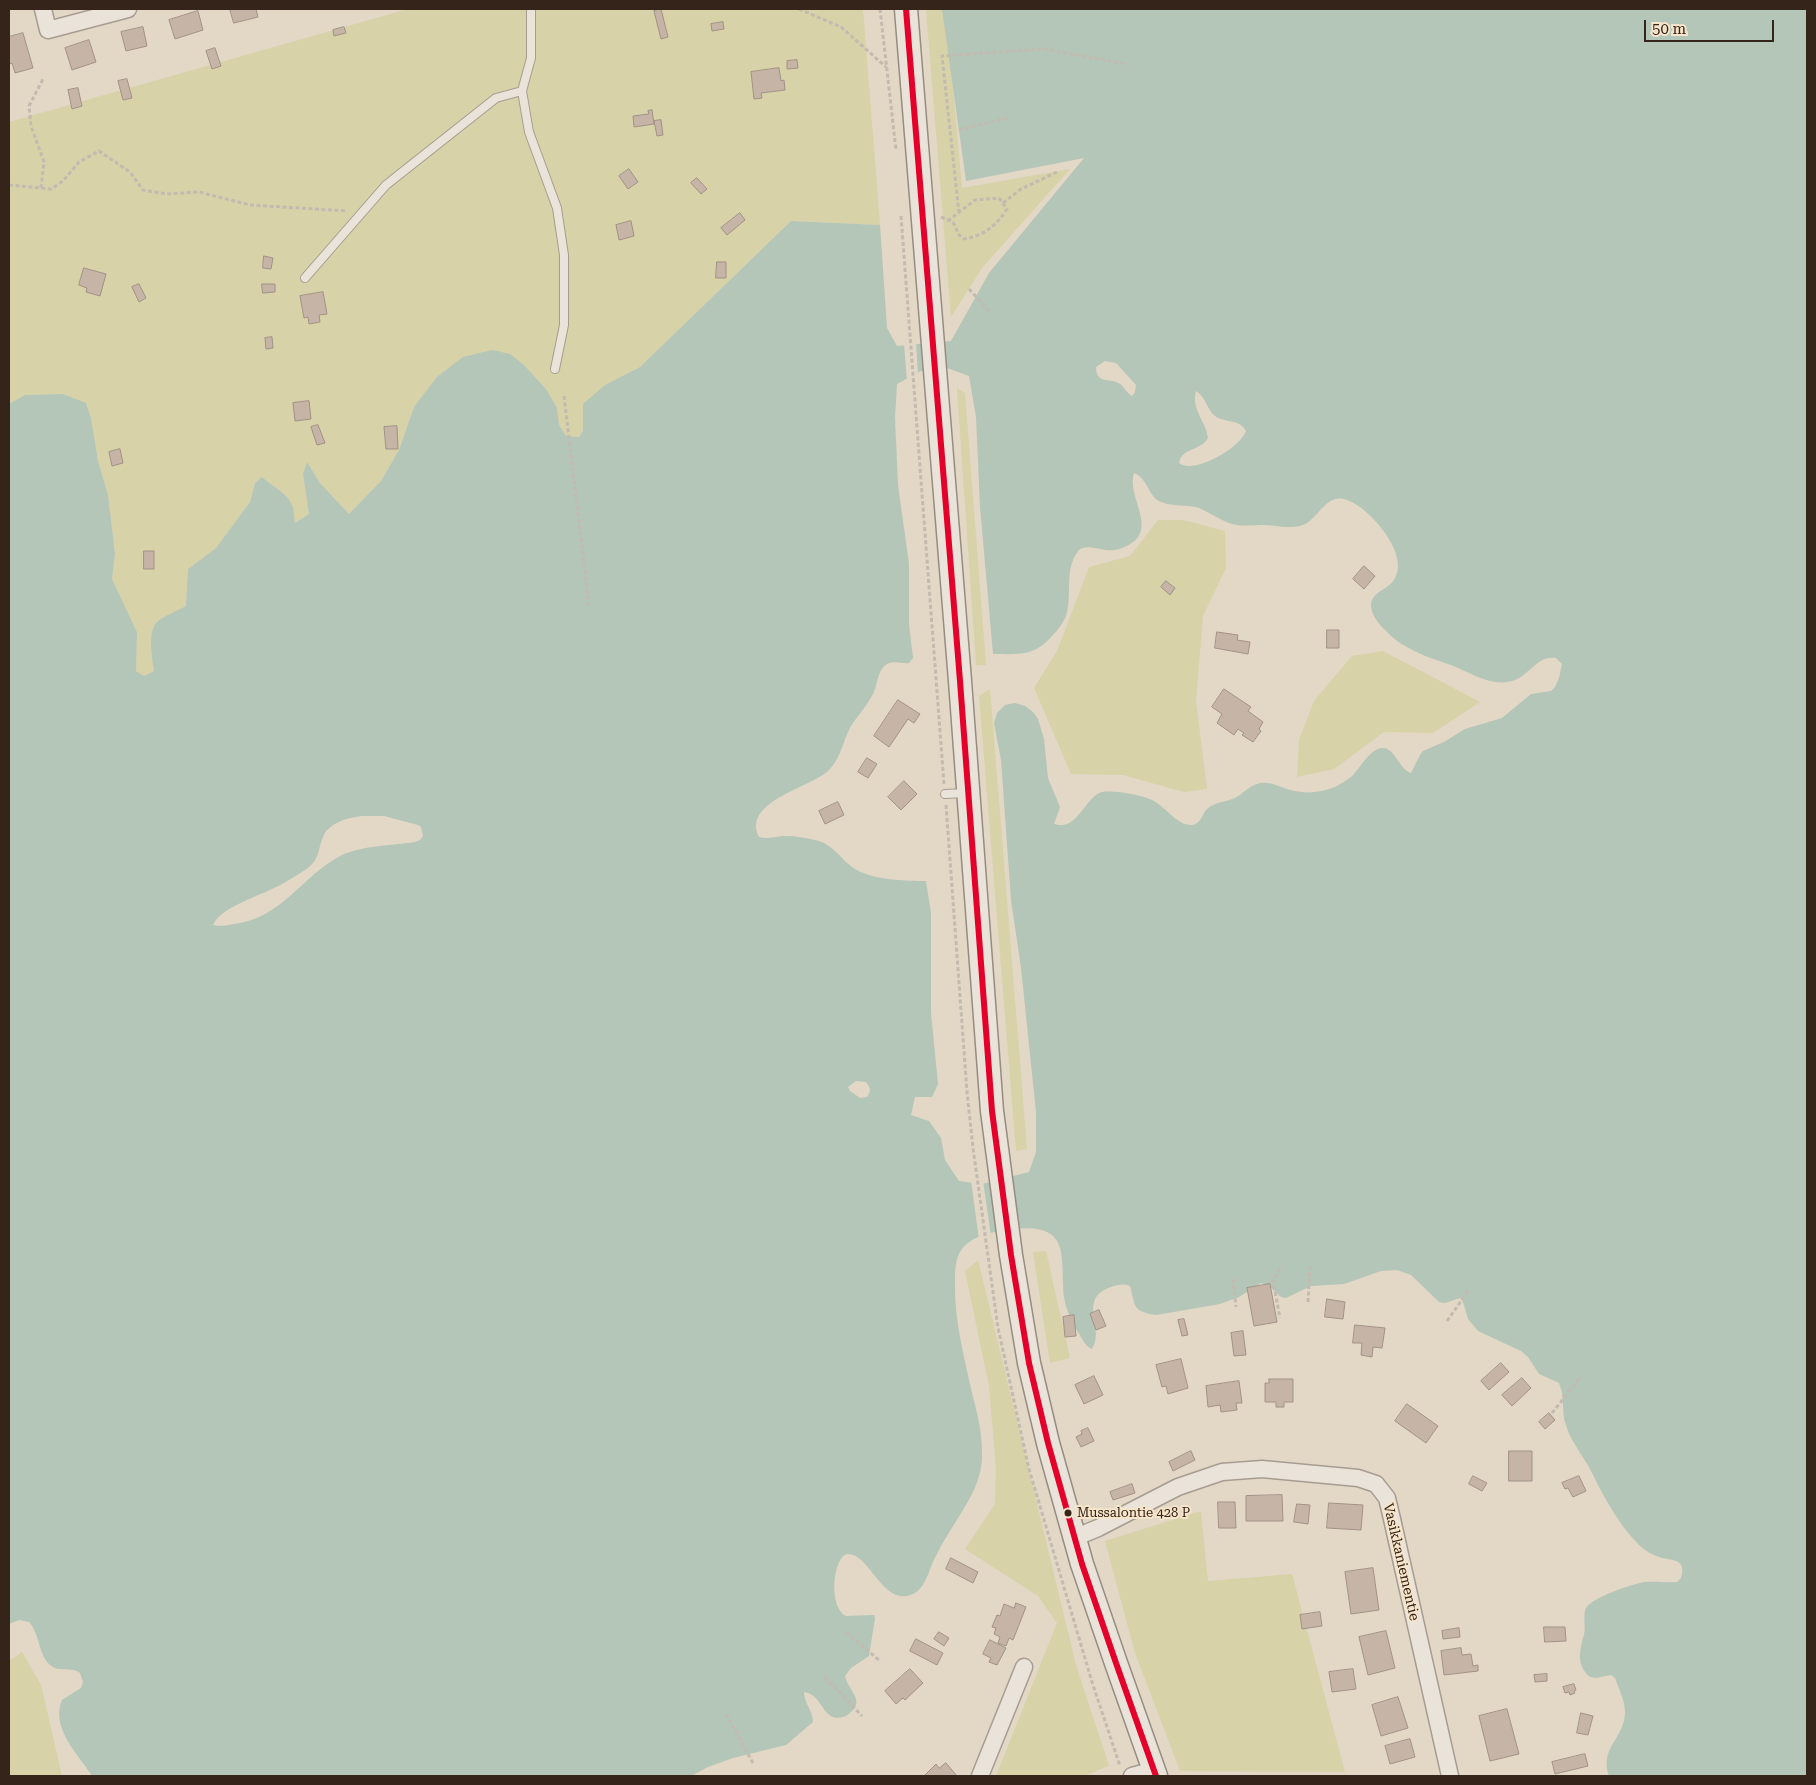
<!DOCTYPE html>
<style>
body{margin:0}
#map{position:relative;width:1816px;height:1785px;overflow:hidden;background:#e3d7c6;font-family:"Roboto Serif",serif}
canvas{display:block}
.frame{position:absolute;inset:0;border:10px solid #35241a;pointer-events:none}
.scale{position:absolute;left:1644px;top:20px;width:130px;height:22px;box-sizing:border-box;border:2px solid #35241a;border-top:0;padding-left:6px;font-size:15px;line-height:18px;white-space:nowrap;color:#35241a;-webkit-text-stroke:4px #f7e5ca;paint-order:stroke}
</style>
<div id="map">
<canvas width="1816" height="1785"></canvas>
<div class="frame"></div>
<div class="scale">50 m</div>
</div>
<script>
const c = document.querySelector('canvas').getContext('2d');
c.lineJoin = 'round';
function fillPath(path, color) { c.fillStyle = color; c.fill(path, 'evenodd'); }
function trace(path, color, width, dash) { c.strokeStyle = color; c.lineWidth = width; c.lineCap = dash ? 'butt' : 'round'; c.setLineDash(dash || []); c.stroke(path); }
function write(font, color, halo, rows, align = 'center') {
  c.font = font + ' "Roboto Serif",serif'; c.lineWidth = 4; c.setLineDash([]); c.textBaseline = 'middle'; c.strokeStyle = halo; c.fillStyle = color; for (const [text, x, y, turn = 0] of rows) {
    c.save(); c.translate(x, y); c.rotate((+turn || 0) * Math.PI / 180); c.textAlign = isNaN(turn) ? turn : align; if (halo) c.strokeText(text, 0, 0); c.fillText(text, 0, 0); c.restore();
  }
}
fillPath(new Path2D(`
 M408,9H863L880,225L791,221L640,367L605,385L579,437L566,436L559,425L557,408L546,389L524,365L414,407L399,450L381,481L349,514L320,483L307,462L303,474L309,514L295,523C291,491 284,496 262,477L255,483L250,502L216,548L188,569L186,606L157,621L151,651L154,671L144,676L136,671L137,632L112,579L115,554L108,495L98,461L91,419L86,404L63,394L26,395L9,404V122Z
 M926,9H946L962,188L1070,169L982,268L951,317Z
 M957,388L965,393L986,665H976Z
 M1158,520H1183L1225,531L1226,568L1203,616L1196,701L1207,789L1184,792L1123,775L1071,774L1034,688L1057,651L1089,567L1130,556Z
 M1383,651L1480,702L1433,733L1384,732L1334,769L1297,777L1299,740L1314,701L1352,656Z
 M990,689L1027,1149L1016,1151L979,696Z
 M1046,1251L1070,1358L1050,1363L1033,1252Z
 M978,1260L1076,1665L1109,1766L1083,1776H996L1057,1623L1038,1596L965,1549L995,1504L996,1469L989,1386L965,1271Z
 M1201,1511L1208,1581L1292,1574L1345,1772L1180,1771L1135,1653L1105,1541Z
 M22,1652L41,1685L62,1776H9V1661Z`), '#d7d2a7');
fillPath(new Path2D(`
 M942,9H1807V1776H1609C1599,1748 1624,1739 1625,1713C1625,1701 1619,1689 1615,1678L1611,1675L1596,1678L1590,1677C1577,1666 1579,1653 1583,1638C1587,1629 1582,1616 1586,1608C1591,1598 1634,1583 1646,1582C1656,1581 1666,1583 1677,1582L1681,1578C1687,1558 1672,1561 1659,1557C1652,1555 1645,1550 1639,1545C1617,1523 1603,1495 1589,1467C1582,1456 1575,1445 1569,1434L1564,1419L1562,1392L1559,1383L1539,1374L1528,1357L1521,1351L1478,1331L1468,1319L1463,1302L1460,1298L1445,1303L1439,1302L1411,1275L1397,1270L1381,1271L1344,1284L1311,1286L1286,1298L1281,1297L1269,1286L1261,1283L1239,1297L1220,1304L1156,1315C1131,1311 1136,1306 1130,1286C1124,1283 1117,1285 1111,1287C1076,1299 1106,1328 1092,1349C1085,1346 1082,1338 1078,1332C1072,1322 1066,1310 1064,1297C1060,1256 1072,1223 1013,1229C997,1231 972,1235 962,1249C955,1258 955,1271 955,1281C954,1320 964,1356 972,1393C977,1412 982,1432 982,1452C983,1477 971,1498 958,1518C951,1530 943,1541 937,1554C930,1565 927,1586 915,1593C883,1610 871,1554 848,1554C834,1554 827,1606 846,1616L874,1615L875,1618L869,1656L851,1668L845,1676C849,1693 868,1701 846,1716C821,1725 825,1695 804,1692C804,1703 813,1711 813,1722L786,1745L733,1758L708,1767L691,1776H92C79,1755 50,1728 62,1700L81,1688L83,1682L80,1673C71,1666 59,1673 50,1665C38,1654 40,1634 29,1622L19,1620L9,1624V404L25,395L63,394L86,403L91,418L98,461L108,495L115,554L112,579L137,632L136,671L144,676L154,671C152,658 147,630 158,621C166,615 177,611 186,606L188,569L216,548L250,502L255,483L262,477C273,487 288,493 293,507C294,512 294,518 295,523L309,514L303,474L307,462L320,483L349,514L381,481L399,450L414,407L437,377L463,357L492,350L510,354L524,365L546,389L557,408L559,425L566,436L579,437L583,430V404L605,385L640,367L791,221L880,225L887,328L897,346L951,341L989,273L1084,158L966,181ZM1105,361L1116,363L1136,385L1135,392L1132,396C1127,393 1125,388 1120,384C1110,377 1096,385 1096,367ZM947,368L969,376L976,417L980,507L993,654C1019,654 1034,657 1053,635C1058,630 1063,623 1066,616C1073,594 1063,567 1080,549C1093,543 1105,555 1122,548C1163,533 1126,499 1134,473C1148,478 1148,497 1161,502C1173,507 1187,504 1199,508C1209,512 1218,519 1229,523C1240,527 1251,525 1263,525C1271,525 1280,527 1289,527C1295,527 1302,526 1307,523C1325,510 1329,487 1357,505C1376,517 1410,557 1394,580C1389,588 1376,591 1372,600C1368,611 1378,623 1385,630C1392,637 1400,644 1409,648C1422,656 1437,660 1451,665C1469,672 1491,687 1512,681C1530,676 1536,655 1556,658L1562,664L1559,678L1555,687L1551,691L1531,694L1502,718L1465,729L1444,742L1423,751L1420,755L1411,773C1399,769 1396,750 1384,748C1371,746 1359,770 1351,777C1346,781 1340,784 1335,787C1321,793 1305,794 1290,790C1280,787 1268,780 1257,784C1249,786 1243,794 1235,798C1226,802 1214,802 1207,809C1202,814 1201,824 1192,825C1178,826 1166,808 1154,801C1143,795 1114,790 1102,792C1085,796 1078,832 1054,824L1060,807L1048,778L1044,739L1038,719L1033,712L1025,706L1015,703L1005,705L997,713L994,723L1001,760L1011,900L1021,968L1036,1112V1152L1029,1172L982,1184L959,1181L945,1160L941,1138L929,1121L911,1115L915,1097H932L938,1084L931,1013V913L926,881C905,881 869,880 852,867C841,859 833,845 819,841C808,838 796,836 785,836C776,836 767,840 759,837C741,801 813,787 829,770C841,758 843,740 851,726C858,715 867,706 873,694C878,685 877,670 887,664C894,660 902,664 909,663L913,658L909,624V564L898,485L895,418L897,384L921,371ZM1196,391C1206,397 1207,410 1215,416C1225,423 1240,419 1246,431C1241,447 1195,475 1179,463C1182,447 1201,451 1208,438C1206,421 1191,410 1196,391ZM362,816H384L418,825L421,827L423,836L420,840L415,842C391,846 362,845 340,856C301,877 283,917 235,924C228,925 220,927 213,925C220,908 256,897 272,889C283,884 294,877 305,870C320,860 317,852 323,837C329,822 348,818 362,816ZM856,1081L866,1082C871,1088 871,1091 867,1097L860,1098L850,1091L848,1087Z`), '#b3c6b8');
fillPath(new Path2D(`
 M916,342L918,375L907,381L904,344Z
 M971,1180L983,1181L991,1236L979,1240Z`), '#e3d7c6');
const building = new Path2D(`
 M230,9H256L258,17L234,23Z
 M661,9L668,37L661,39L654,11Z
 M198,11L203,30L175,39L169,20Z
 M723,22L724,29L712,31L711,24Z
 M143,27L147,46L126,51L121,32Z
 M344,27L346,33L334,36L333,30Z
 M23,33L33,68L15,73L12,63L9,64V37Z
 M89,40L96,62L72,70L65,48Z
 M215,48L221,66L212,69L206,51Z
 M797,60L798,68L787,69V61Z
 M779,68L781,81L784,80L785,90L761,93L762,98L754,99L751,72Z
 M127,79L132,98L123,100L118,81Z
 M78,88L82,106L72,109L68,90Z
 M652,110L654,124L634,127L633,116L649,114L648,111Z
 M661,120L663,135L657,136L654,121Z
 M629,169L638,182L628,189L619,176Z
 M697,178L707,189L701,194L691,183Z
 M740,213L745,220L727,235L721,228Z
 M631,221L634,236L619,240L616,225Z
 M264,256L273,258L271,269L263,268Z
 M717,262H726V278H716Z
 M84,268L106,274L100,296L86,292L87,288L79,285Z
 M139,284L146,298L139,302L132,287Z
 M262,284H275V292L263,293Z
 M323,292L327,314L319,315L320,322L309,324L308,317L304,318L300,296Z
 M272,337L273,348L266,349L265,338Z
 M309,401L311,419L295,421L293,403Z
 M318,425L325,443L317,445L311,427Z
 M397,426L398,449H386L384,427Z
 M120,449L123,463L112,466L109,452Z
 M144,551H154V569H144Z
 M1364,566L1375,576L1364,589L1353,579Z
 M1166,581L1175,588L1170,595L1161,587Z
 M1327,630H1339V648H1327Z
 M1217,632L1238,635L1237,640L1250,642L1248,654L1215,648Z
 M1224,689L1251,707L1248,711L1263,722L1259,729L1261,731L1253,742L1242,735L1244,733L1238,729L1234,735L1217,723L1222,714L1212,707Z
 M898,700L920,714L914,723L908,719L889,747L874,736Z
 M867,758L877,764L868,778L858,772Z
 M904,781L917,794L901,810L888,797Z
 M838,802L844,815L825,824L819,811Z
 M1270,1284L1277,1322L1254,1326L1247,1288Z
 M1327,1299L1345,1302L1343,1319L1325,1317Z
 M1099,1310L1106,1326L1096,1330L1090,1314Z
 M1074,1315L1076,1336L1065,1337L1063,1317Z
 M1184,1319L1188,1335L1182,1336L1178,1320Z
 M1355,1325L1385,1328L1382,1348L1373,1347L1372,1357L1361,1355L1362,1343H1353Z
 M1243,1331L1246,1355L1234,1356L1231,1333Z
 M1181,1359L1188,1388L1168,1394L1166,1386L1162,1387L1156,1365Z
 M1501,1363L1509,1372L1489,1390L1481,1381Z
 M1094,1376L1103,1395L1084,1404L1075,1385Z
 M1522,1378L1531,1388L1512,1406L1502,1395Z
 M1269,1379H1293V1402H1284V1407H1276V1402H1265V1383H1269Z
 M1239,1381L1242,1403H1236L1237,1410L1221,1412L1220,1405L1208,1407L1206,1386Z
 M1407,1404L1438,1426L1426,1443L1395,1421Z
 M1549,1413L1555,1420L1545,1429L1539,1422Z
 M1088,1428L1094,1441L1081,1447L1076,1437L1082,1434L1081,1431Z
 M1191,1451L1195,1460L1173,1471L1169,1462Z
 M1509,1451H1532V1481H1509Z
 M1473,1476L1487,1483L1482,1491L1469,1484Z
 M1579,1476L1586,1491L1573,1497L1568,1488L1565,1489L1562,1483Z
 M1132,1484L1135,1493L1113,1500L1110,1492Z
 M1282,1495L1283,1521H1246V1496Z
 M1218,1502H1235L1236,1528H1219Z
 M1329,1503L1363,1505L1361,1530L1327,1528Z
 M1297,1504L1310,1505L1308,1524L1294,1522Z
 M951,1558L978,1572L973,1583L946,1569Z
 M1373,1568L1379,1610L1351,1614L1345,1572Z
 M1016,1603L1026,1607L1013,1640L1009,1638L1006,1646L998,1643L1000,1637L994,1634L996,1628L992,1627L997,1615L1000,1616L1004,1604L1014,1608Z
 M1320,1612L1322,1626L1302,1629L1300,1615Z
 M1544,1627H1565L1566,1641L1545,1642Z
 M1459,1628L1460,1637L1443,1639L1442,1631Z
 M1386,1631L1395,1668L1368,1675L1359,1637Z
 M939,1632L949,1638L944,1646L934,1639Z
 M916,1639L943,1653L937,1665L910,1651Z
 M990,1640L1006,1648L997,1665L989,1662L991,1658L983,1654Z
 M1461,1648L1462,1655L1471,1654L1473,1666L1478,1665V1671L1444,1675L1441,1651Z
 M910,1669L923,1683L905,1700L903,1698L896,1704L885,1691Z
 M1353,1669L1356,1689L1332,1692L1329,1672Z
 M1547,1674V1681L1535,1682L1534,1675Z
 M1574,1684L1576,1690L1574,1691L1575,1693L1570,1695L1569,1692L1565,1693L1563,1687Z
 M1398,1697L1408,1728L1381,1736L1372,1705Z
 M1507,1709L1519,1754L1490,1761L1479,1716Z
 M1581,1713L1593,1716L1588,1735L1577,1733Z
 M1410,1739L1415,1757L1390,1764L1385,1746Z
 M1585,1754L1588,1766L1555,1774L1552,1762Z
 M946,1763L957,1776H924L936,1764L939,1768Z`);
fillPath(building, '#c6b4a7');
trace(building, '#a29286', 1);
const lane = new Path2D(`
 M522,91L529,132L557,208L564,255V325L555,369
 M305,278L386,185L496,98L522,91L531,58V9
 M945,794L966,793`);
const street = new Path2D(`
 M43,9L48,30L128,9
 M1074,1538L1098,1528L1178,1487L1222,1472L1262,1469L1358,1478L1376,1484L1387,1498L1392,1519L1450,1776
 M980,1776L1024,1667
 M1132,1776L1154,1770`);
const secondary = new Path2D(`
 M906,9L960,681L992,1111L1011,1255L1029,1363L1048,1443L1082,1564L1116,1663L1156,1776`);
trace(lane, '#a79c90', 10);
trace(street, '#a79c90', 19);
trace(secondary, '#978c80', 25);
trace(new Path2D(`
 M799,9L841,27L886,67
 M880,9L896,150
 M959,130L1007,118
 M9,185L51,189L63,181L79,162L99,151L130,172L143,190L167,194L199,192L250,205L347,211
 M41,188L44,162L31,126L29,106L43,79
 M1003,203L1021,189L1057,172
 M959,213L942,56L1044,49L1127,64
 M901,216L944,784
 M941,217L953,222L959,235L964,239C985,235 996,226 1007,209L999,198L975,200L949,220
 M969,289L990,312
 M564,396L589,605
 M946,805L967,1092L973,1148L998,1328L1029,1469L1092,1682L1120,1766
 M1280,1268L1273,1281L1280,1318
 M1233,1279L1236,1307
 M1308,1302L1310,1267
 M1447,1321L1468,1291
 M1552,1413L1581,1377
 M846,1632L880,1661
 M825,1677L862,1716
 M726,1714L754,1765`), '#c3bab0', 3, [4, 2.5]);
trace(lane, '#eae3d9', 8);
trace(street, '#eae3d9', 16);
trace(secondary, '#eae3d9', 22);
trace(new Path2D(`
 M906,9L960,681L992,1111L1011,1255L1029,1363L1048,1443L1082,1564L1116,1663L1156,1776`), '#e4002b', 6);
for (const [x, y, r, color] of [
 [1068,1513,4.5,"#35241a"]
]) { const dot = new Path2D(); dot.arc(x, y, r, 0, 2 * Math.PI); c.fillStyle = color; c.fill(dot); trace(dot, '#f7e5ca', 2); }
write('13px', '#35241a', '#f7e5ca', [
 ["Mussalontie 428 P",1077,1513]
], 'left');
write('14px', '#35241a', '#f7e5ca', [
 ["Vasikkaniementie",1401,1562,77]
]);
</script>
